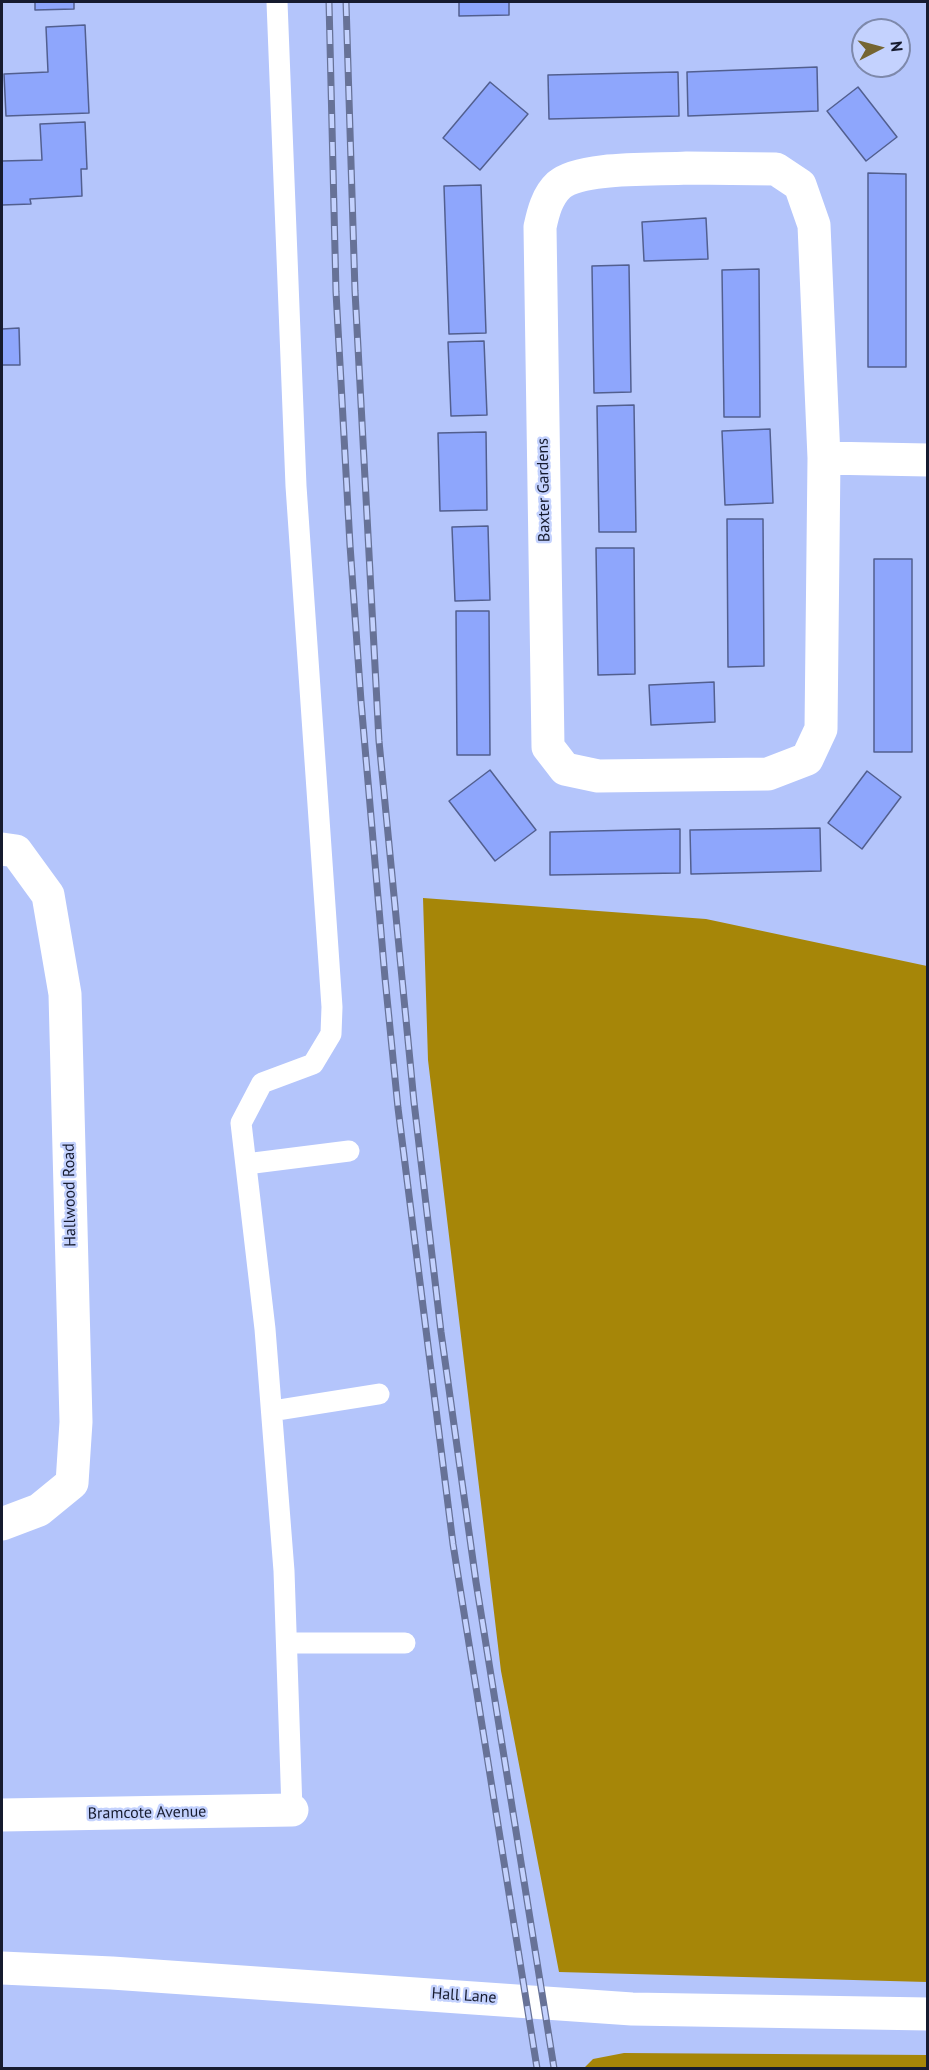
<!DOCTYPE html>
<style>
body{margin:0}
#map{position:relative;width:929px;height:2070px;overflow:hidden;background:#b4c5fb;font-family:"PT Sans",sans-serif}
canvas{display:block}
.frame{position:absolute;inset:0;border:3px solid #161b2f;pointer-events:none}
.north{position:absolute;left:851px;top:18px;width:60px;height:60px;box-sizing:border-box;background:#c4d2fe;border:2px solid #7e89ab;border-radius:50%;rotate:84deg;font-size:16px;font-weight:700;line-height:24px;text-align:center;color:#161b2f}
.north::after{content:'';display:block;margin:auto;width:21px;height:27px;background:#756532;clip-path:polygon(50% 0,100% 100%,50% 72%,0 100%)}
</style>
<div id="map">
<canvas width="929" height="2070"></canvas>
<div class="frame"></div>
<div class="north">N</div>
</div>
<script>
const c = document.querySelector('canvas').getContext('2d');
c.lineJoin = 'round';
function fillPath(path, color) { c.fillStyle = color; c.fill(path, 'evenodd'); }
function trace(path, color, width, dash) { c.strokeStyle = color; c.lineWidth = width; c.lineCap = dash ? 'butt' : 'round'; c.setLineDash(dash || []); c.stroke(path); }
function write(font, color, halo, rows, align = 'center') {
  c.font = font + ' "PT Sans",sans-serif'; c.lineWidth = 5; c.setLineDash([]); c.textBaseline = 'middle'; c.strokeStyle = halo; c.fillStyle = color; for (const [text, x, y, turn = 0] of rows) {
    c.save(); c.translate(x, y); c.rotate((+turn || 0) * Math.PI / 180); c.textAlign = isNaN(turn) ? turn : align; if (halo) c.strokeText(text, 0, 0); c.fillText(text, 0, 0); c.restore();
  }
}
fillPath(new Path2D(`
 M423,898L706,919L927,966V1982L559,1972L501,1671L428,1060Z
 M624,2053L927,2055V2068H584L593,2059Z`), '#a68608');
const building = new Path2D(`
 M35,2H74V9L35,10Z
 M459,2H509V15L459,16Z
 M85,25L89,113L6,116L4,74L48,72L46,27Z
 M817,67L818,111L688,116L687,72Z
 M678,72L679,116L549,119L548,75Z
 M490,82L528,114L480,170L443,138Z
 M858,87L897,137L866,161L827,111Z
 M85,122L87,169H81L82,196L30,199L31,204L2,205V161L42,160L40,124Z
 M868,173L906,174V367H868Z
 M481,185L486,333L449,334L444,186Z
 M706,218L708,259L644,261L642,222Z
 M629,265L631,392L594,393L592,266Z
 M759,269L760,417H724L722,270Z
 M19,328L20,365H2V329Z
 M484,341L487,415L451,416L448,342Z
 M634,405L636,532H599L597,406Z
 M770,429L773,503L725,505L722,431Z
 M486,432L487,510L440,511L438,433Z
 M727,519H763L764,666L728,667Z
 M488,526L490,600L455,601L452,527Z
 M596,548H634L635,674L598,675Z
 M874,559H912V752H874Z
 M456,611H489L490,755H457Z
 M714,682L715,722L651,725L649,685Z
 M490,770L536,830L495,861L449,801Z
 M867,771L901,797L862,849L828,823Z
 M820,828L821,871L691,874L690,830Z
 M680,829V873L550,875V832Z`);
fillPath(building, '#8ea6fc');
trace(building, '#525f8f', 1.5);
trace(new Path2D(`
 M277,2L296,486L332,1007L331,1034L313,1064L262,1083L241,1123L265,1329L284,1571L292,1810
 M246,1164L349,1151
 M272,1411L379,1394
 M287,1643H405`), '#fff', 21);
trace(new Path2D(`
 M687,168L776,169L800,185L814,225L824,458L821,729L807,759L768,774L598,776L565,769L548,747L540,227C543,213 547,196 559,185C581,166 657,170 687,168Z
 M824,458L928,460
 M2,849L16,851L48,895L65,994L76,1422L72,1483L39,1510L2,1524
 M2,1815L292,1810`), '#fff', 33);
trace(new Path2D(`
 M2,1968L112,1973L632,2009L928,2014`), '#fff', 33);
const rail = new Path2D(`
 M329,2L336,292L350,545L361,701L385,978L398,1108L453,1544L537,2068
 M346,2L355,291L379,741L414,1102L441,1332L476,1582L554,2068`);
trace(rail, '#677297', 7);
trace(rail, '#c4d2fe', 4.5, [14]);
write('16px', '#161b2f', '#c4d2fe', [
 ["Baxter Gardens",544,490,-91],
 ["Hallwood Road",70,1195,-91],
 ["Bramcote Avenue",147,1813,-1],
 ["Hall Lane",464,1996,4]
]);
</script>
